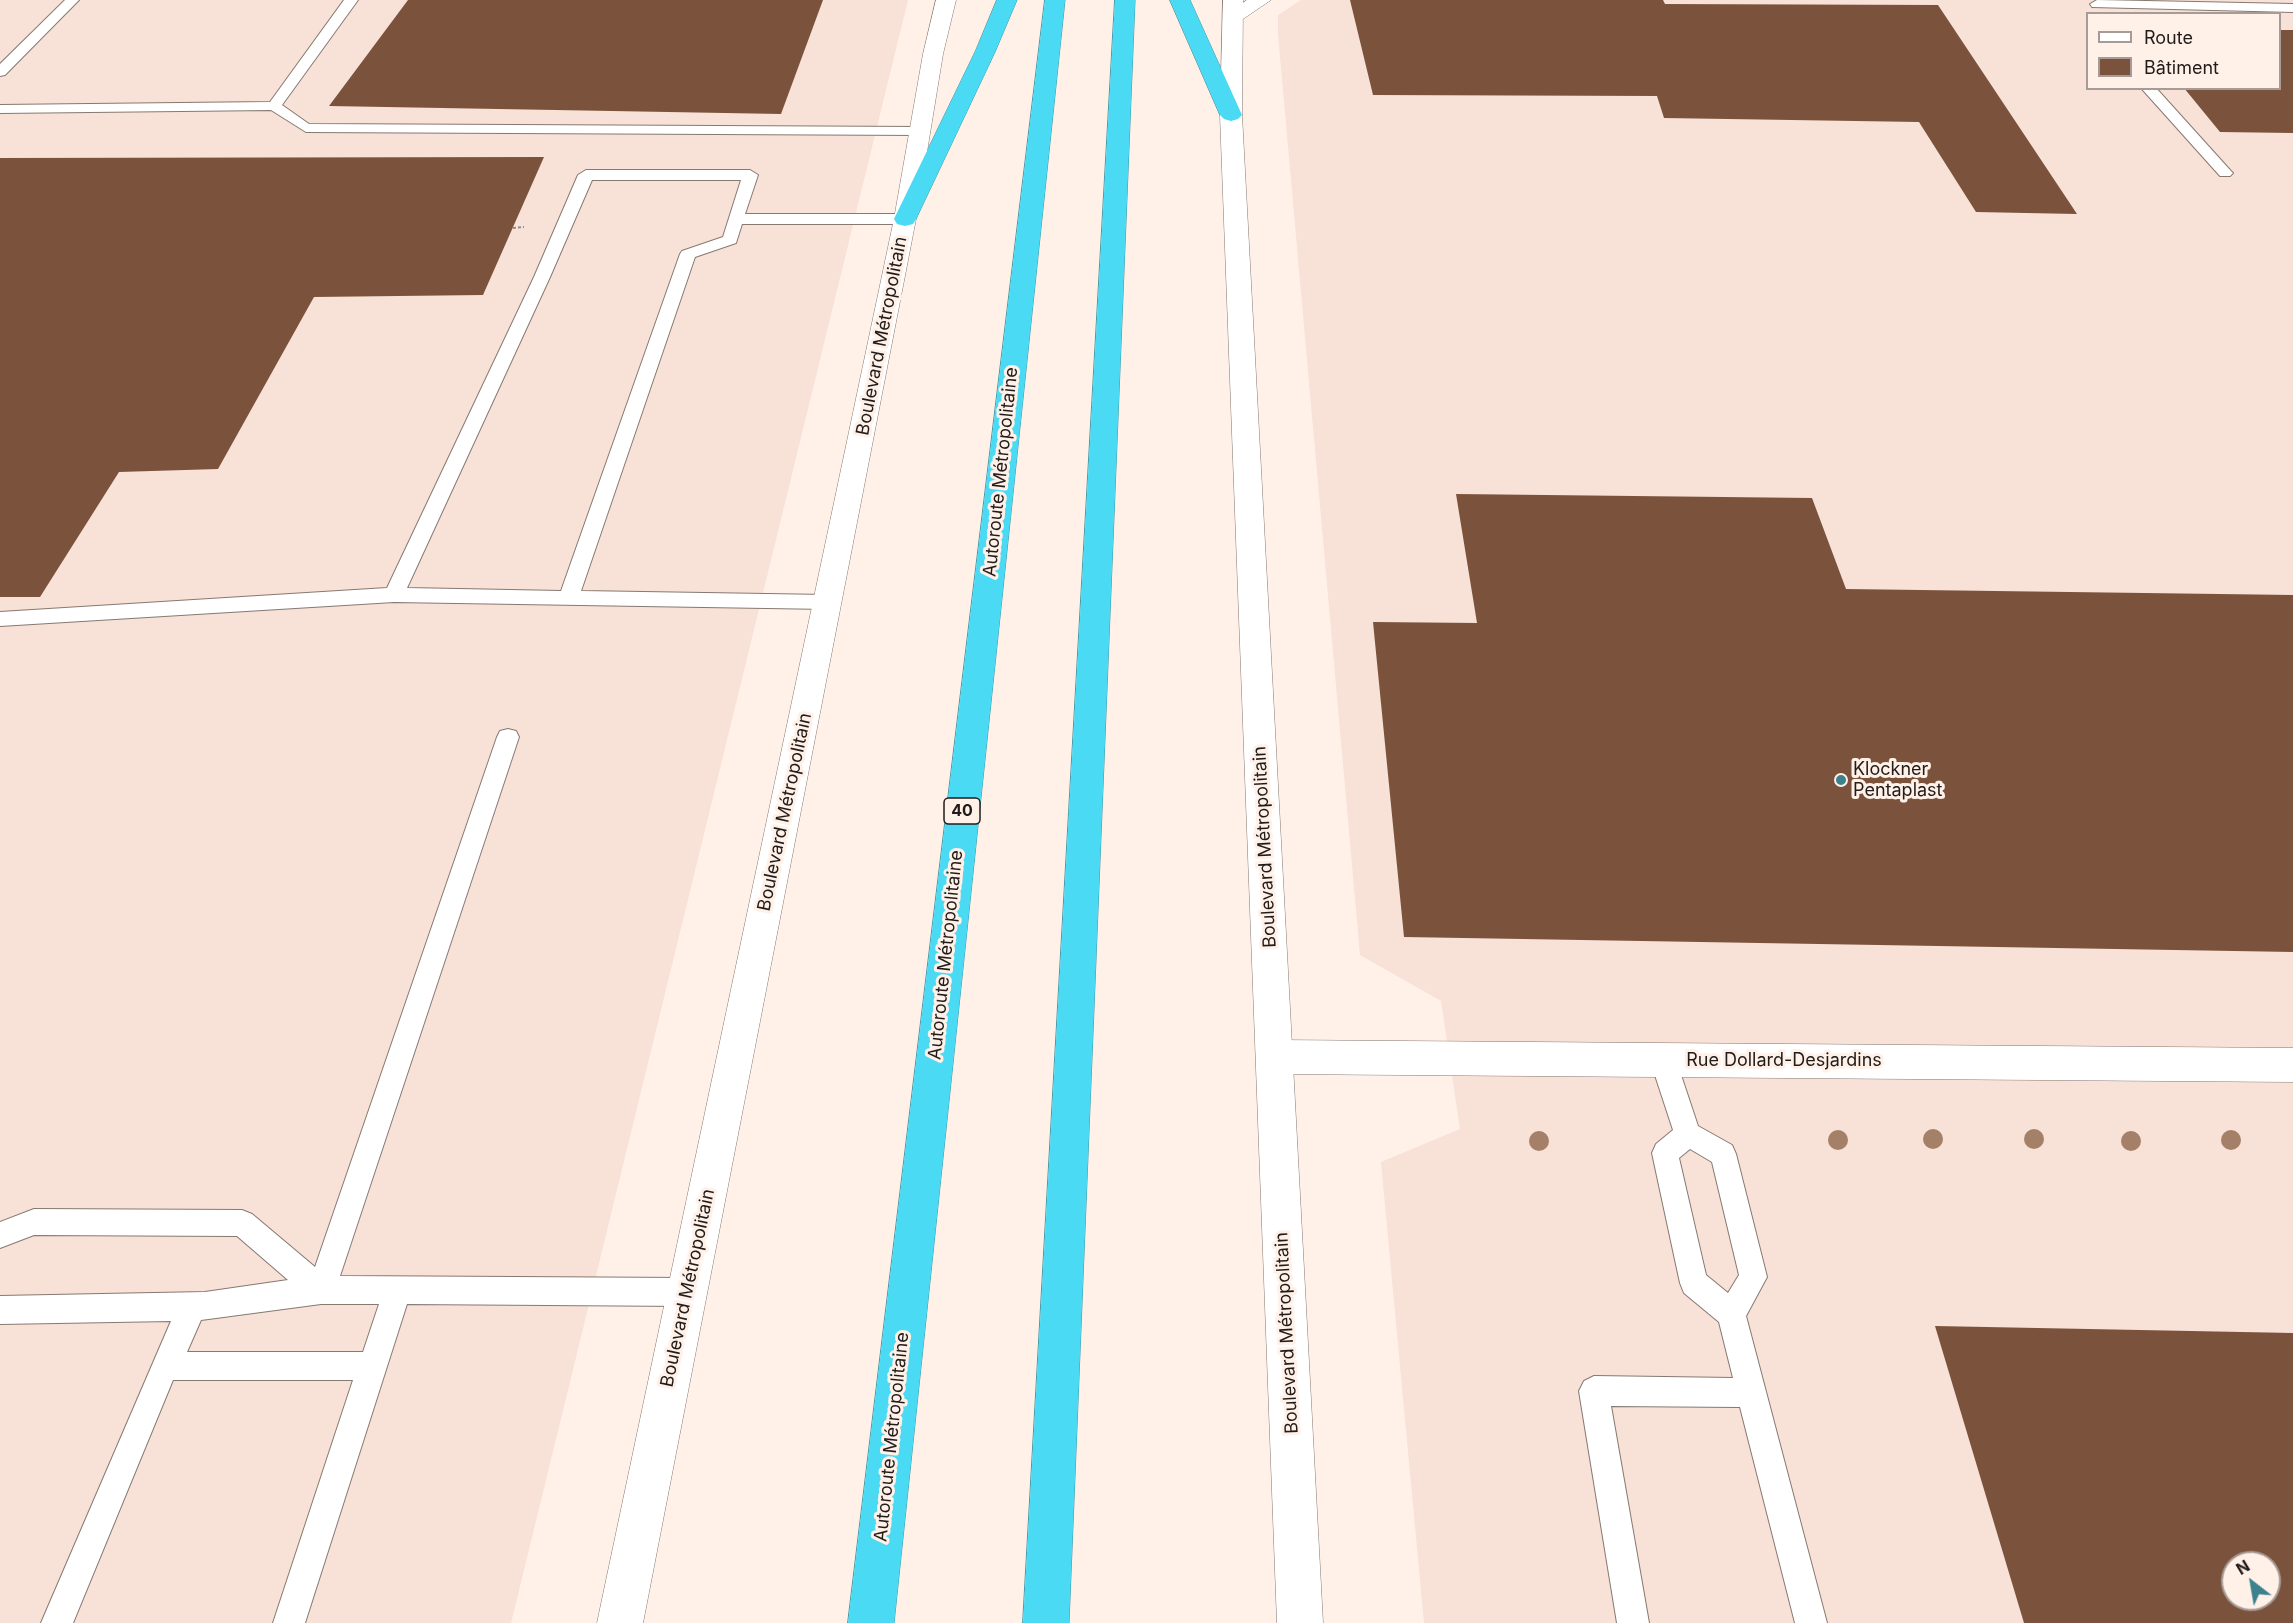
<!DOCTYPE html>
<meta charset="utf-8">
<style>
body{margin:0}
#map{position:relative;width:2293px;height:1623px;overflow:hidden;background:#fff0e8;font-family:Inter,sans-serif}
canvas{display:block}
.legend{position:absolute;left:2086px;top:12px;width:195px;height:78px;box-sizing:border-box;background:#fff0e8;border:2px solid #a69b96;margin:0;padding:8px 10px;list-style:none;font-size:18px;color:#211c1a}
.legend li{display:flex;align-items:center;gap:12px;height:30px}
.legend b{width:30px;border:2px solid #a69b96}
.north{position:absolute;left:2221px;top:1551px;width:60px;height:60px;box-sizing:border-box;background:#fff0e8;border:2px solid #a69b96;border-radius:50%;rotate:329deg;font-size:16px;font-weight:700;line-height:24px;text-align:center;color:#211c1a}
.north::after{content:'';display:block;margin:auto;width:21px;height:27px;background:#3c818e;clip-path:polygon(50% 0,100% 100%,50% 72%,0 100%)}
</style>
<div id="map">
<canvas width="2293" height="1623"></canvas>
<ul class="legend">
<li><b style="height:8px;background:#fff"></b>Route</li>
<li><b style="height:16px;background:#7b533d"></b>Bâtiment</li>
</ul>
<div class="north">N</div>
</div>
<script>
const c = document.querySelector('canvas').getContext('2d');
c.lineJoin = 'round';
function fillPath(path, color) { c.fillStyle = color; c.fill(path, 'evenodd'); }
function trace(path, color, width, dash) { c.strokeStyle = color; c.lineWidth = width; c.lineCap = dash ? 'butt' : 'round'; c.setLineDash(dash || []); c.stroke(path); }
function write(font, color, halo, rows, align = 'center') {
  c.font = font + ' Inter,sans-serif'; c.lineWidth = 6; c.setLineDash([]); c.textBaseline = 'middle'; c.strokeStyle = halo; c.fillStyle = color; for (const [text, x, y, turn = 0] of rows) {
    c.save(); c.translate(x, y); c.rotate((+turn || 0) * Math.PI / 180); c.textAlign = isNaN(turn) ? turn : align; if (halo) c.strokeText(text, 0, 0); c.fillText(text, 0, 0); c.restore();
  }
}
fillPath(new Path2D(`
 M0,0H908L511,1623H0Z
 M1301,0H2293V1623H1424L1381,1162L1460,1129L1441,1001L1360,955L1278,34V15ZM2088,14H2280V88H2088ZM2233,1563H2269V1599H2233Z`), '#f8e1d6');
fillPath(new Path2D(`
 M408,0H823L781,114L329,106Z
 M1350,0H1663L1665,4L1938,5L2077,214L1976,212L1919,122L1664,118L1657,96L1373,95Z
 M2280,30H2293V133L2220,132L2184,88H2280Z
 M544,157L483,295L314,297L218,469L119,472L40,597H0V158Z
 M1456,494L1812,498L1846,589L2293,595V952L1404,937L1373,622L1477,623Z
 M1935,1326L2293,1333V1623H2024ZM2233,1563H2269V1599H2233Z`), '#7b533d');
const service = new Path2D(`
 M65,0H79L5,75L0,76V64Z
 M344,0H358L282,105L309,124L920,127L927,131L920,135L306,132L271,110L0,113V105L270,102Z
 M2097,0L2293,4V12L2092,7L2090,4Z
 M2141,88H2156L2230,170L2233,173L2230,176H2220Z
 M586,170H750L758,175L745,214H905L913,219L905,224H742L736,243L695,257L581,591L828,595L835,597L838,602L835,607L828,609L394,602L0,626V612L387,588L534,277L578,175ZM592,180H741L723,237L682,251L680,254L561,591L407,588L550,277Z
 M508,729L516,731L519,737L340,1276L687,1278L697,1282L701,1292L697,1302L687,1306L407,1304L305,1623H273L353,1380H173L73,1623H41L171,1321L0,1324V1296L205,1292L288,1280L237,1236L34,1235L0,1248V1222L34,1209L242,1210L252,1214L315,1267L497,737L500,731ZM321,1304H379L363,1352H187L201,1320Z
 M1663,1049L1672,1052L1676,1060L1698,1126L1732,1145L1736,1154L1767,1277L1746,1316L1827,1623H1795L1740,1407L1611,1406L1649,1623H1617L1579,1391L1584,1381L1594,1376L1733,1378L1719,1322L1684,1293L1680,1283L1652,1153L1656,1144L1673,1130L1650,1060L1654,1052ZM1690,1149L1712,1162L1739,1275L1728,1293L1706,1275L1679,1158Z`);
const minor = new Path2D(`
 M1275,1040L2293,1048V1082L1275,1074L1262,1069L1256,1057L1262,1045Z`);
const tertiary = new Path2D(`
 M1247,0H1271L1240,21H1226L1223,17Z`);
const secondary = new Path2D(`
 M936,0H956L943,54L916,219L643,1623H597L894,219L923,54Z
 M1223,0H1243L1242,115L1323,1623H1277L1220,115Z`);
const motorway = new Path2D(`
 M997,0H1017L995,52L916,219L913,224L905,226L897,224L894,219L975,52Z
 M1045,0H1065L894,1623H848Z
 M1115,0H1135L1069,1623H1023Z
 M1170,0H1190L1242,115L1238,119L1231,121L1224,119L1220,115Z`);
trace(service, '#867972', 2);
trace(minor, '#867972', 1);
trace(tertiary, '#867972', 1);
trace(secondary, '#867972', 1);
trace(motorway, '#3c98a7', 1);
trace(new Path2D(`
 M513,228L524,227`), '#948a85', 2, [3, 2]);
fillPath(service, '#fff');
fillPath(minor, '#fff');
fillPath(tertiary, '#fff');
fillPath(secondary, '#fff');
fillPath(motorway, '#4bdaf3');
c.fillStyle = '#a58068';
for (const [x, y] of [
 [1933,1139],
 [2034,1139],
 [1838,1140],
 [2231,1140],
 [1539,1141],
 [2131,1141]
]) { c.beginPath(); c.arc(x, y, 10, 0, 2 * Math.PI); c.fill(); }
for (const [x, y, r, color] of [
 [1841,780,6,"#3c818e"]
]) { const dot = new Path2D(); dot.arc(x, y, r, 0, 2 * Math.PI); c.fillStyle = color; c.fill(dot); trace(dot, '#fff0e8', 2); }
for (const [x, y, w] of [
 [962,811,36]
]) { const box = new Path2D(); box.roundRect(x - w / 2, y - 13, w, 26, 4.5); c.fillStyle = '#fff0e8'; c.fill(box); trace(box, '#211c1a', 1.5); }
write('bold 16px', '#211c1a', null, [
 ["40",962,811]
]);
write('18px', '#211c1a', '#fff0e8', [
 ["Boulevard Métropolitain",882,336,-79],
 ["Autoroute Métropolitaine",1001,472,-84],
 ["Boulevard Métropolitain",785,812,-78],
 ["Boulevard Métropolitain",1265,847,-93],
 ["Autoroute Métropolitaine",946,955,-84],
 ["Rue Dollard-Desjardins",1784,1061],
 ["Boulevard Métropolitain",688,1288,-78],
 ["Boulevard Métropolitain",1287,1333,-93],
 ["Autoroute Métropolitaine",892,1437,-84]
]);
write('18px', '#211c1a', '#fff0e8', [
 ["Klockner",1853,770],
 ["Pentaplast",1853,791]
], 'left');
</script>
